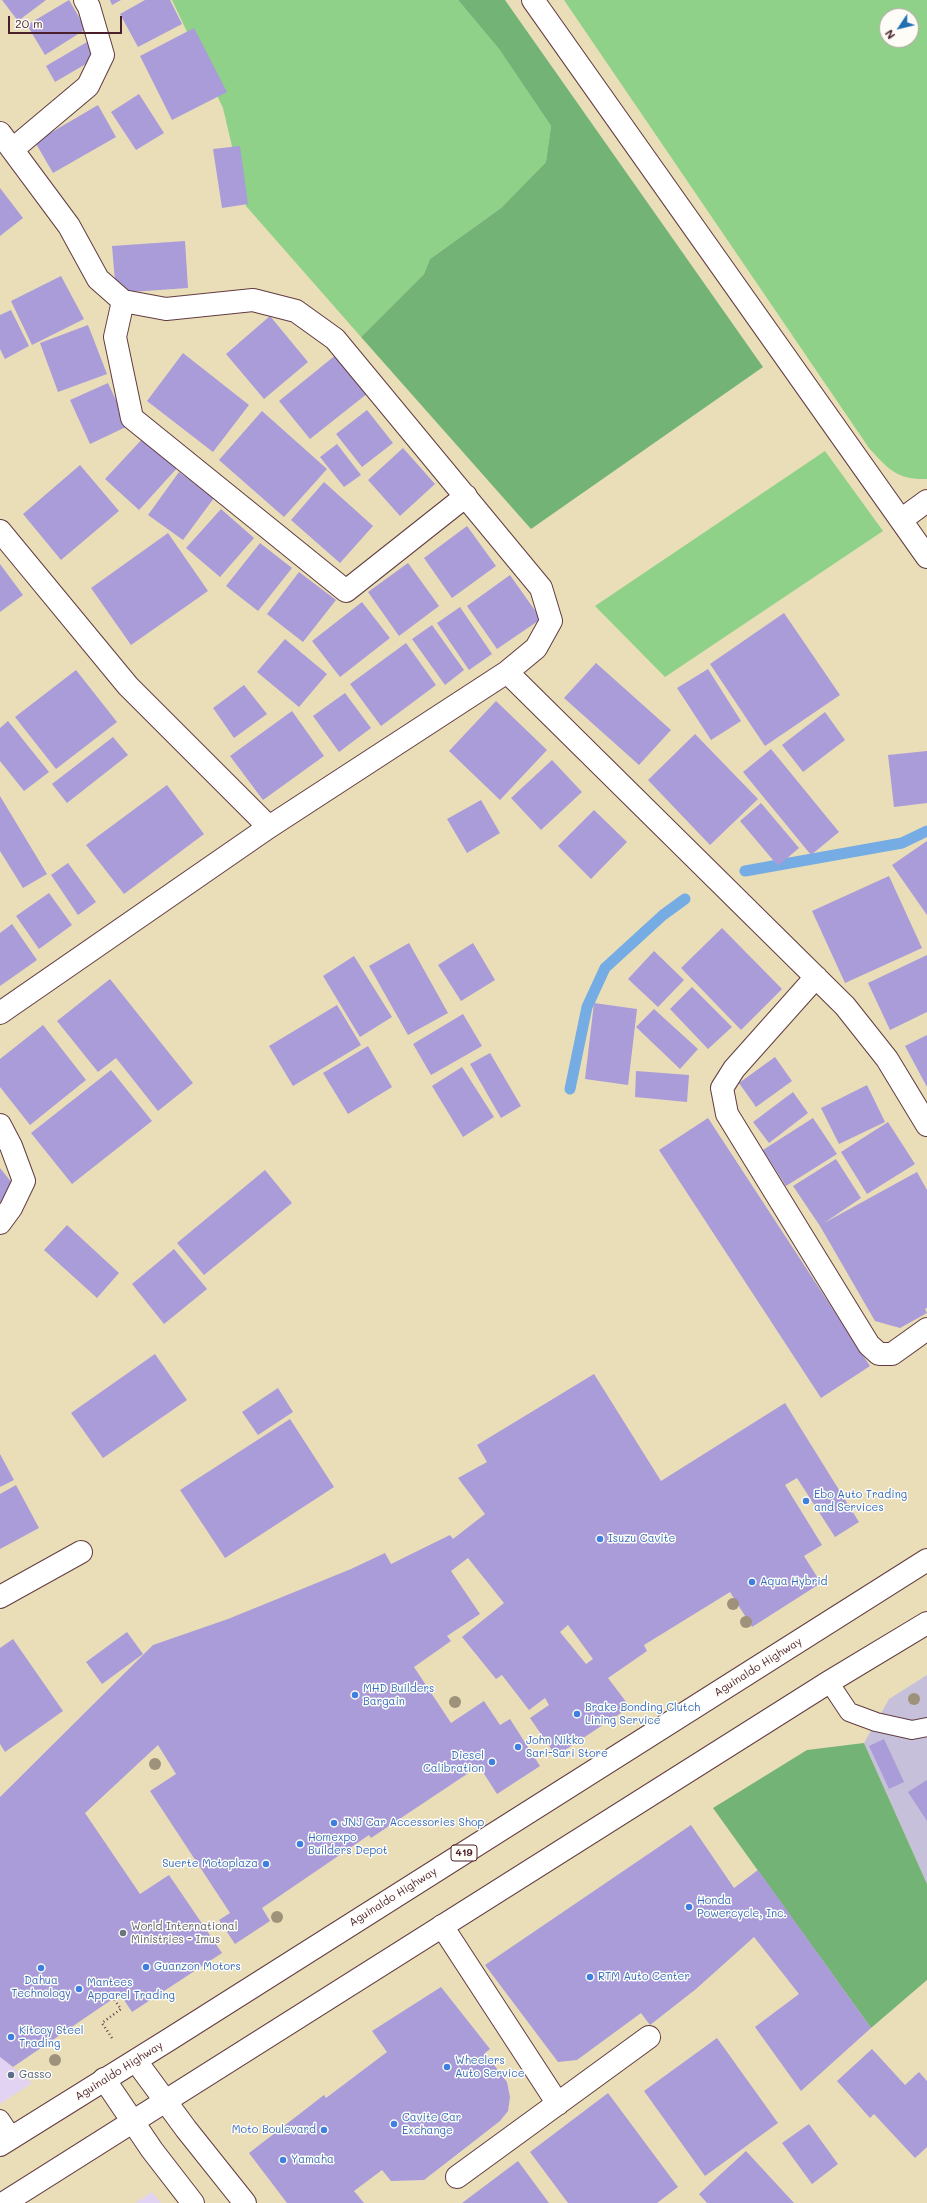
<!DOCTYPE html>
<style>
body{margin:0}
#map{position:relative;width:927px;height:2203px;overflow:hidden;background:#eadeb9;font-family:Mali,sans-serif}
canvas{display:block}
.north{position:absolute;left:879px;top:8px;width:40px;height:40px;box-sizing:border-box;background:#fdfcf7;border:1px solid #b5a4a5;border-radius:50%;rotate:235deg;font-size:11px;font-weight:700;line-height:16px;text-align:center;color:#4a1f2b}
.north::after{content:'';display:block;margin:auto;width:14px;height:18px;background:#1f6fb2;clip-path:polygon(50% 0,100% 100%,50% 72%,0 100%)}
.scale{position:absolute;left:8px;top:16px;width:114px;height:18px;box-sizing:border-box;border:2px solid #4a1f2b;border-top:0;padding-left:5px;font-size:12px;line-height:14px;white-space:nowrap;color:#4a1f2b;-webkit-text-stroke:3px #fdfcf7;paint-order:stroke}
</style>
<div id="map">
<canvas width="927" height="2203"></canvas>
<div class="north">N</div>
<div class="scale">20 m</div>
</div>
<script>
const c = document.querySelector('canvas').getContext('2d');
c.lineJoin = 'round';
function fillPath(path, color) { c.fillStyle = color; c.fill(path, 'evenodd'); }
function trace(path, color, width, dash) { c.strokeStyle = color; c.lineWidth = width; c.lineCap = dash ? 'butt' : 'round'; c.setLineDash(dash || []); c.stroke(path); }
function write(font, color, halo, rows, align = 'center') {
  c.font = font + ' Mali,sans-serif'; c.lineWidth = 3; c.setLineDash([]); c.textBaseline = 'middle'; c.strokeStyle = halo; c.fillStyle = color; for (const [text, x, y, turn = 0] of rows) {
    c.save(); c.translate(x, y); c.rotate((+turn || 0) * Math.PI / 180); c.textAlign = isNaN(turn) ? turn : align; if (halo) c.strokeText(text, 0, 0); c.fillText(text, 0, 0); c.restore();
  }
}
fillPath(new Path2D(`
 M0,2057L32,2083L0,2104Z
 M152,2192L161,2203H135Z`), '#e3d3f2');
fillPath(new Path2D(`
 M927,1675V1884L864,1743L889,1699Z`), '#c6c0da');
fillPath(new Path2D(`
 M172,0H458L499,49L551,126L546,162L501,208L430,259L424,274L361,337L246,206L223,108Z
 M564,0H927V479C897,480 888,469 869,448ZM887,16H911V40H887Z
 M825,451L883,531L665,677L595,606Z`), '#8fd189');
fillPath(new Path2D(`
 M458,0H505L763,367L531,529L361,337L424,274L430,259L501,208L546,162L551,126L499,49Z
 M864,1743L927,1884V1980L871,2028L713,1808L807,1750Z`), '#73b375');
trace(new Path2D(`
 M745,871L902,843L927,831
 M570,1089L587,1007L605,968L663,915L685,899`), '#74ace3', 11);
fillPath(new Path2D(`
 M2,0H46L18,21Z
 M69,0L86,29L45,55L27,25Z
 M110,0H121L112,5Z
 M145,0H170L182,24L138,47L120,14Z
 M194,28L227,92L172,120L140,56Z
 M87,42L96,58L55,82L46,66Z
 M139,94L164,133L136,150L111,112Z
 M98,105L116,137L53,173L35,142Z
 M240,146L248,204L222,208L213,149Z
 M0,188L23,218L0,236Z
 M185,241L188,288L116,293L112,246Z
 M61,276L84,319L32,345L11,301Z
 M11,310L29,346L5,359L0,349V315Z
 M270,316L308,362L264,399L226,354Z
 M88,325L107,374L58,392L40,343Z
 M183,353L249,405L213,452L147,401Z
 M337,354L368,393L310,439L279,401Z
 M108,383L128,426L90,444L70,400Z
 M367,410L393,443L362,467L336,434Z
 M262,411L327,469L284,517L219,460Z
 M144,437L178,467L139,510L105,479Z
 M337,444L361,475L344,487L320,457Z
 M403,448L435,484L400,516L368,480Z
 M80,465L119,511L61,560L23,514Z
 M179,472L214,498L183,540L148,515Z
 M324,482L373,526L340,563L291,520Z
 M221,509L254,538L220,577L186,548Z
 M467,526L496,566L452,598L424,558Z
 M168,533L208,591L131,645L91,588Z
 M260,543L292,568L258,611L226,586Z
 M408,563L439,606L399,636L368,592Z
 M0,564L23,595L0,612Z
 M299,572L336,600L303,642L267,614Z
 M510,575L541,619L497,649L467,606Z
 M362,602L390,638L340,677L312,641Z
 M460,607L492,654L469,670L437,623Z
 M784,613L840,695L765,746L710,664Z
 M432,625L464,670L445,685L412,639Z
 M285,639L327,674L299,707L257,672Z
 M406,643L436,685L381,726L350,684Z
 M596,663L671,730L639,765L564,698Z
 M708,669L741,721L711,740L677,688Z
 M76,670L117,722L56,769L15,717Z
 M244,685L267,714L234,738L213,708Z
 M345,693L371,728L339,752L313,716Z
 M496,701L547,750L500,800L449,751Z
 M292,711L324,756L263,800L230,756Z
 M825,712L845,740L803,772L782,745Z
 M8,721L49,772L24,791L0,761V728Z
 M695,734L758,799L710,845L648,780Z
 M113,737L128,755L67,803L52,784Z
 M771,749L839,832L811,855L743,772Z
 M927,751V803L894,807L888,755Z
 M552,760L582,792L541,830L511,798Z
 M167,785L204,834L124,894L86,845Z
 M0,796L47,874L23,888L0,851Z
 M481,800L500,833L467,853L447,819Z
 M761,803L799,848L778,866L740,821Z
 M594,810L627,842L591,879L558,846Z
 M927,841V915L892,865Z
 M68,863L96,902L78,915L51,875Z
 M889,876L922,948L845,983L812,911Z
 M49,893L72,925L39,949L16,916Z
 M12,924L37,960L0,986V933Z
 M722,928L782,989L741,1030L681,968Z
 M409,943L448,1013L408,1035L369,966Z
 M473,943L495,980L461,1001L438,965Z
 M654,951L684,980L658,1007L628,979Z
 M927,955V1012L890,1030L868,983Z
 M354,956L392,1017L360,1037L323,976Z
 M110,979L193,1083L158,1111L116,1058L98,1072L57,1021Z
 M692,987L732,1027L708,1049L670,1009Z
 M594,1003L637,1009L628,1085L585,1079Z
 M337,1005L361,1045L293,1086L269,1046Z
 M654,1009L698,1049L680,1069L636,1027Z
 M463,1014L482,1046L431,1075L413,1044Z
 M43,1025L86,1080L30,1125L0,1087V1059Z
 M927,1035V1087L905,1046Z
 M368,1046L392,1087L348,1114L323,1073Z
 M490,1053L521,1106L501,1118L470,1064Z
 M775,1057L792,1081L756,1107L739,1083Z
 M462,1067L494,1117L463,1137L432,1086Z
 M111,1070L152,1121L72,1184L31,1133Z
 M636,1071L689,1075L687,1102L635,1097Z
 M867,1085L885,1122L839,1144L821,1108Z
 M793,1092L808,1113L769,1143L753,1122Z
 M708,1118L870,1366L821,1398L659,1150Z
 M813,1118L837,1154L786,1186L763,1150Z
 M888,1122L915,1164L867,1194L841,1152Z
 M836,1159L861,1198L824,1223L917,1172L927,1190V1308L925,1309L927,1313L900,1328L875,1321L820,1226L793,1186Z
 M0,1168L17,1189L0,1203Z
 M265,1170L292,1203L204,1275L177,1243Z
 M67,1225L119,1273L97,1298L44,1250Z
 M174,1249L207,1289L164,1324L132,1284Z
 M155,1354L187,1400L103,1458L71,1413Z
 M594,1374L661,1481L785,1403L859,1522L835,1537L797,1478L785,1485L822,1545L804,1556L821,1583L752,1627L730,1592L644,1645L647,1651L608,1678L630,1707L556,1756L530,1718L549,1705L545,1698L529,1710L502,1675L496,1679L462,1637L504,1603L468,1558L451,1571L480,1614L447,1636L451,1641L414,1667L451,1723L484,1701L500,1725L510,1719L540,1766L497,1794L479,1766L371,1838L369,1835L262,1908L270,1921L235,1944L219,1920L230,1913L150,1791L176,1774L158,1745L85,1813L140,1894L169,1875L222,1953L132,2012L120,1994L13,2067L0,2057V1797L153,1645L228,1619L351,1569L385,1553L391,1564L450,1535L453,1539L485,1514L458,1478L487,1462L477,1445ZM568,1625L593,1659L586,1664L560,1632Z
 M278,1388L293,1412L258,1435L242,1412Z
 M290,1419L334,1487L225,1558L180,1490Z
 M0,1454L14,1480L0,1487Z
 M16,1485L39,1528L0,1549V1494Z
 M127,1632L143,1654L102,1684L86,1662Z
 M13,1639L63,1711L5,1752L0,1744V1648Z
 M884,1739L904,1782L889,1789L869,1746Z
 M927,1780V1821L908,1792Z
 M691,1825L734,1888L758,1870L871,2028L801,2091L755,2027L799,1994L754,1937L696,1989L650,2025L641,2013L577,2060L558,2062L485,1965Z
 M441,1987L490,2049L485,2053L507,2082L510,2097L508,2111L500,2121L424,2180L391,2181L382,2170L354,2191L364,2203H287L249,2153L324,2095L326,2098L387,2052L372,2031Z
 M717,2038L778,2123L705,2176L644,2091Z
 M872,2049L905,2085L919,2072L927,2081V2147L915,2158L874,2114L870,2118L837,2081Z
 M608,2093L678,2187L657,2203H568L530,2152Z
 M809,2124L838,2164L812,2184L782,2143Z
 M746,2151L794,2203H707L699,2194Z
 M518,2161L549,2203H462Z`), '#a99cd9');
const lane = new Path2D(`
 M829,1682L849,1712L876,1722L912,1730L927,1727
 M0,2119L12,2137`);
const street = new Path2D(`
 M533,0L927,557
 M0,133L69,226L98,279L123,301L115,337L132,418L346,591L466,496
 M13,149L88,86L103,55L89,7L85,0
 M901,520L927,501
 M0,531L128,686L269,827
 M507,672L845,1006L887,1059L927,1125
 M816,977L734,1069L722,1088L727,1114L869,1345L879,1354H892L927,1329
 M0,1013L269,827L507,672L536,648L551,621L541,588L335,339L296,311L253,300L166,309L123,301
 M0,1125L11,1146L24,1181L11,1208L0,1223
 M0,1597L81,1552
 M442,1926L558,2104
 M136,2061L186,2129L245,2203
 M104,2079L152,2150L193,2203
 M457,2177L649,2037`);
const highway = new Path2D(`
 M0,2145L170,2039L927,1560
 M4,2203L829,1682L927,1623`);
trace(lane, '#623c40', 20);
trace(street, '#623c40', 24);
trace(highway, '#623c40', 24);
trace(new Path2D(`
 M112,2038L102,2023L121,2009L113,1998`), '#623c40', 2.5, [1, 3]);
trace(lane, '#fff', 18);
trace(street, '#fff', 22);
trace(highway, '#fff', 22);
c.fillStyle = '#9e927a';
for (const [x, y] of [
 [733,1604],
 [746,1622],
 [914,1699],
 [455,1702],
 [155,1764],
 [277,1917],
 [55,2060]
]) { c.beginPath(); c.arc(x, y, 6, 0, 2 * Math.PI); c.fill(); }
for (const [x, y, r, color] of [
 [806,1501,4,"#3f7fe0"],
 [600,1539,4,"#3f7fe0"],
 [752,1582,4,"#3f7fe0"],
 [355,1695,4,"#3f7fe0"],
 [577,1714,4,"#3f7fe0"],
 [518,1747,4,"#3f7fe0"],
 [492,1762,4,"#3f7fe0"],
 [334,1823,4,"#3f7fe0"],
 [300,1844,4,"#3f7fe0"],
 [266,1864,4,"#3f7fe0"],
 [689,1907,4,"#3f7fe0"],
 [123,1933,4,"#6b7280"],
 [146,1967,4,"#3f7fe0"],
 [41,1968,4,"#3f7fe0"],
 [590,1977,4,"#3f7fe0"],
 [79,1989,4,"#3f7fe0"],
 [11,2037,4,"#3f7fe0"],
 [447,2067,4,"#3f7fe0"],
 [11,2075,4,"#5c6f8a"],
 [394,2124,4,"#3f7fe0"],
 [324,2130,4,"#3f7fe0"],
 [283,2160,4,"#3f7fe0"]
]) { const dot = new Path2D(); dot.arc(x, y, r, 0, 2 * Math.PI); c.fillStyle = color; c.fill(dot); trace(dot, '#fdfcf7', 1.5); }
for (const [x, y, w] of [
 [464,1853,26]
]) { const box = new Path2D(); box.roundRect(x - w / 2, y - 8, w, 16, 3); c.fillStyle = '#fdfcf7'; c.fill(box); trace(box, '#4a1f2b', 1); }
write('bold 10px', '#4a1f2b', null, [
 ["419",464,1853]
]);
write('11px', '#366cbe', '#fdfcf7', [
 ["Ebo Auto Trading",814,1495],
 ["and Services",814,1508],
 ["Isuzu Cavite",608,1539],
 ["Aqua Hybrid",760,1582],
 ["MHD Builders",363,1689],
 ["Bargain",363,1702],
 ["Brake Bonding Clutch",585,1708],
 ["Lining Service",585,1721],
 ["John Nikko",526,1741],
 ["Sari-Sari Store",526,1754],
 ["Diesel",484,1756,"right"],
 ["Calibration",484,1769,"right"],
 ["JNJ Car Accessories Shop",342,1823],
 ["Homexpo",308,1838],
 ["Builders Depot",308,1851],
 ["Suerte Motoplaza",258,1864,"right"],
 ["Honda",697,1901],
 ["Powercycle, Inc.",697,1914],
 ["Guanzon Motors",154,1967],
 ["RTM Auto Center",598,1977],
 ["Dahua",41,1981,"center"],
 ["Technology",41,1994,"center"],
 ["Mantees",87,1983],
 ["Apparel Trading",87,1996],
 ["Kitcoy Steel",19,2031],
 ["Trading",19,2044],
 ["Wheelers",455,2061],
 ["Auto Service",455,2074],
 ["Cavite Car",402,2118],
 ["Exchange",402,2131],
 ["Moto Boulevard",316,2130,"right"],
 ["Yamaha",291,2160]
], 'left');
write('11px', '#4a1f2b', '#fdfcf7', [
 ["Aguinaldo Highway",758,1667,-32],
 ["Aguinaldo Highway",393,1897,-32],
 ["Aguinaldo Highway",119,2071,-32]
]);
write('11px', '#5b616d', '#fdfcf7', [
 ["World International",131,1927],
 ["Ministries - Imus",131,1940]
], 'left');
write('11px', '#4e5e75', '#fdfcf7', [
 ["Gasso",19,2075]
], 'left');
</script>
